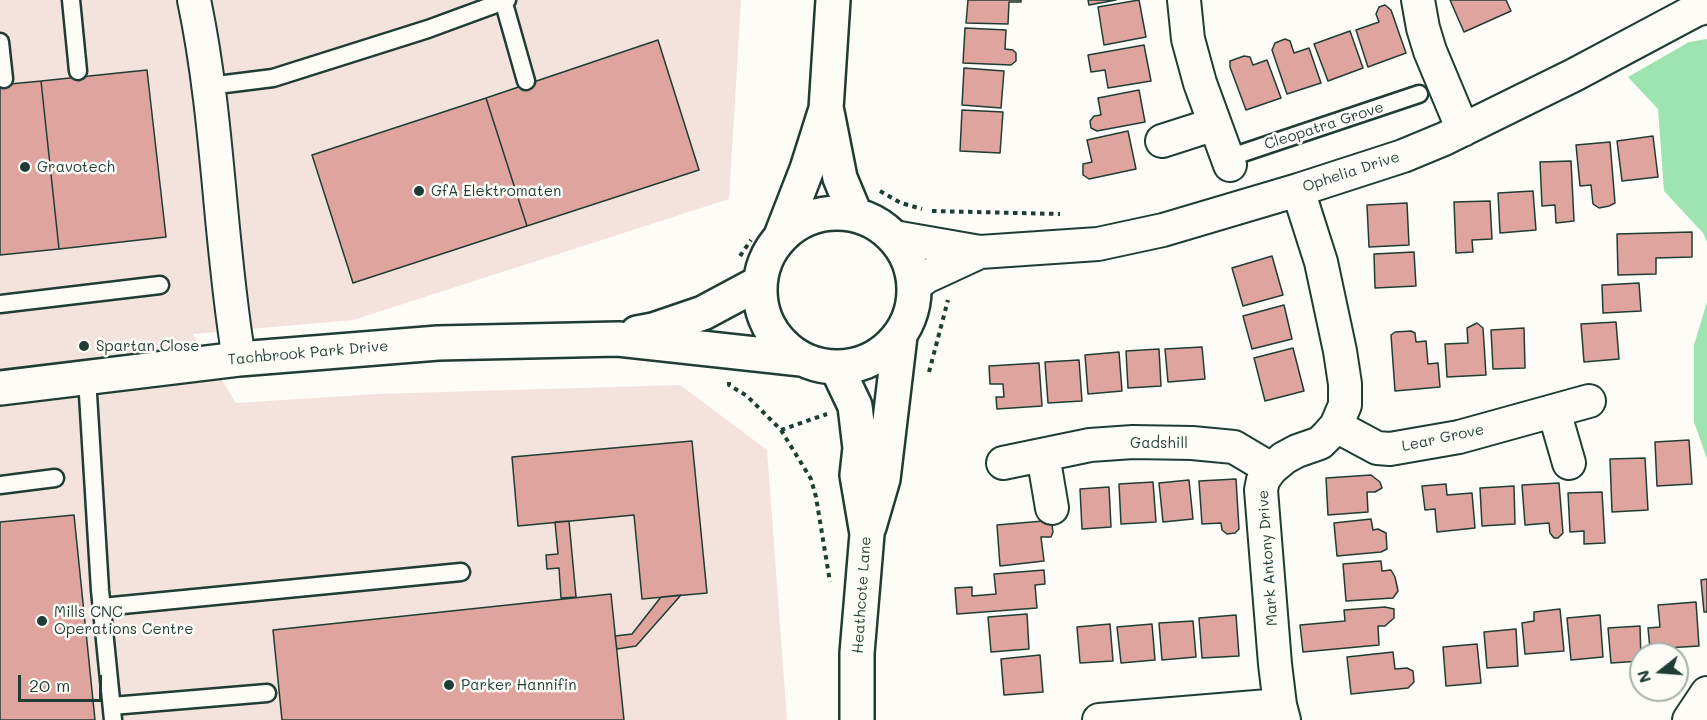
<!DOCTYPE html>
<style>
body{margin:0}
#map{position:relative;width:1707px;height:720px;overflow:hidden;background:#fdfcf7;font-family:Mali,sans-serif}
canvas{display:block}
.north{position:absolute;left:1629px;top:642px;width:60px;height:60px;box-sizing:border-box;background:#fdfcf7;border:2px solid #a4b0a9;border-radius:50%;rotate:253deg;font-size:16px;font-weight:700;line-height:24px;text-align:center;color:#1f3d34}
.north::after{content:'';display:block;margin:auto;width:21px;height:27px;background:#1f3d34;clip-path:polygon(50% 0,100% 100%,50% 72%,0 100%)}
.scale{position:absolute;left:18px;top:675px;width:84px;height:27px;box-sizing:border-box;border:3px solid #1f3d34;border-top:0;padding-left:8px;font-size:18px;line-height:21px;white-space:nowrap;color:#1f3d34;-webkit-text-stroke:4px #fdfcf7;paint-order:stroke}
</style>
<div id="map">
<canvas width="1707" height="720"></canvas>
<div class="north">N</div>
<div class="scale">20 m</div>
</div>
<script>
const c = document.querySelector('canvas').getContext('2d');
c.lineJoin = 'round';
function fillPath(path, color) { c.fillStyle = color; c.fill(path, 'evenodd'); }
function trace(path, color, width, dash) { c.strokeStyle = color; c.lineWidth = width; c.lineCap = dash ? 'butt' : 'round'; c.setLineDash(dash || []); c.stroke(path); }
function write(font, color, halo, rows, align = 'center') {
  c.font = font + ' Mali,sans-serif'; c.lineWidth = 5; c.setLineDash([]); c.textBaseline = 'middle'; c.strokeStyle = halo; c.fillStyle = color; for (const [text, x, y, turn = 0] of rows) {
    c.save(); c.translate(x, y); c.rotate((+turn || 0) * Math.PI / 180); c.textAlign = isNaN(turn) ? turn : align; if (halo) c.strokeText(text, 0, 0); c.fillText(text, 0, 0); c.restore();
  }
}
fillPath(new Path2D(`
 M0,0H741L729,199L353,320L193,334L236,403L377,394L680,385L767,450L787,720H0Z`), '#f4e2dc');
fillPath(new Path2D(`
 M1707,39V242L1703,233L1664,191L1658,109L1628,77L1689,42Z
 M1707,302V459L1694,422V345Z`), '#9ee4b1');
const building = new Path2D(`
 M968,0H1021V2H1009L1008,24L966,23Z
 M1088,0H1116L1089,5Z
 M1139,0L1146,37L1104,45L1098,7Z
 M1450,0H1506L1511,11L1464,32Z
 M1385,5L1391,10L1406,53L1368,67L1356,30L1379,22L1376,14L1379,7Z
 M965,28L1006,30L1005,49L1013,50L1016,53V61L1011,65L963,63Z
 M1350,31L1363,68L1328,81L1314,44Z
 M1285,39L1290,41L1294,53L1309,48L1321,83L1287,94L1272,50L1275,43Z
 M658,40L699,170L527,226L486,98Z
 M1144,45L1151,81L1108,88L1105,70L1091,72L1088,55Z
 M1244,56L1250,57L1253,65L1267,60L1281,98L1246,110L1230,67V61Z
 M964,68L1004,71L1001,108L962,105Z
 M147,70L166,237L59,249L41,81Z
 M41,81L59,249L0,255V85Z
 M1139,90L1145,122L1097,131L1091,128L1090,121L1094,116L1101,115L1098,98Z
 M486,98L527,226L353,283L312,155Z
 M962,110L1003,112L1000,153L960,151Z
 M1128,131L1136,169L1089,179L1083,175V164L1092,162L1087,140Z
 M1653,136L1658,177L1622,181L1617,141Z
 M1610,142L1615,203L1609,206L1599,208L1593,204L1591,185L1580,186L1576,145Z
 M1571,161L1574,221L1556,223L1555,205L1542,206L1540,162Z
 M1533,191L1536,230L1500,233L1498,193Z
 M1490,201L1492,239L1472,240L1473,252L1456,253L1454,202Z
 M1407,203L1409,245L1369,247L1367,205Z
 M1692,232V257L1656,258V274L1618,275L1617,234Z
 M1414,252L1416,286L1375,288L1374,254Z
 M1272,256L1283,295L1243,306L1232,268Z
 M1639,283L1641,311L1603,313L1602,285Z
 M1284,305L1292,339L1252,349L1243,316Z
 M1616,322L1619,359L1584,362L1581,324Z
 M1477,323L1483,328L1486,375L1447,377L1445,344L1468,343L1467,328Z
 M1524,328L1525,368L1493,369L1491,330Z
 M1411,331L1415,333L1416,342L1426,341L1428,364L1438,363L1440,387L1395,391L1391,335L1395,332Z
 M1202,347L1205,379L1168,382L1165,349Z
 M1293,348L1304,391L1265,401L1254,358Z
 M1159,349L1161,386L1128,388L1126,351Z
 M1119,352L1122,391L1088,394L1085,355Z
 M1079,360L1082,401L1048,403L1045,362Z
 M1039,363L1042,406L997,409L996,397H1004L1003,384H990L989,366Z
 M1689,440L1692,484L1657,486L1655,442Z
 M692,441L707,593L642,599L634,515L518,526L512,457Z
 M1645,458L1648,510L1612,512L1610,459Z
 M1371,475L1380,482L1382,488L1375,492H1367L1368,512L1328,515L1326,478Z
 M1236,479L1239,529L1235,533L1227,534L1222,530L1221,523L1202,524L1199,481Z
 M1189,480L1193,519L1163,522L1159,483Z
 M1153,482L1156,522L1121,524L1119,484Z
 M1559,483L1563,533L1558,538H1554L1550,533L1549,523L1525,525L1522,485Z
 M1446,484L1447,495L1472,493L1475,528L1437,532L1435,509L1425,510L1422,486Z
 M1514,486L1515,524L1482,526L1480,488Z
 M1109,487L1111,527L1082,529L1080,489Z
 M1602,492L1605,543L1584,544V531L1570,532L1568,493Z
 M74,515L95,720H0V522Z
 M1371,519L1373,530L1378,529L1386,533L1387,549L1381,552L1337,556L1334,523Z
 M569,521L576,597L561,598L559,568L547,569L546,555L558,554L555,522Z
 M1043,521L1052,525L1053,532L1051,537H1041L1044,561L1000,566L997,525Z
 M1381,561L1382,571L1391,570L1395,577L1398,591L1393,598L1346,601L1343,564Z
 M1044,570L1045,584L1035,585L1037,608L957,614L955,588L972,587V596L996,594L994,574Z
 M1707,579V612H1704L1701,580Z
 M611,594L624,720H282L273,630Z
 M681,595L636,646L617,649L615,636L632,634L661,597Z
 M1696,602L1699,646L1650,649L1648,628L1660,627L1658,605Z
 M1385,607L1394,609V618L1385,626H1378L1379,645L1303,652L1300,625L1345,621L1344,610Z
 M1560,609L1564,651L1525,654L1522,623L1534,621V612Z
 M1027,614L1029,649L991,652L988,617Z
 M1236,615L1239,656L1202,658L1199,618Z
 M1600,615L1603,657L1571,660L1567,618Z
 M1193,621L1196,657L1162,660L1159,623Z
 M1110,624L1113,661L1080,663L1077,627Z
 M1152,624L1155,660L1121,663L1117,627Z
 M1640,626L1641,661L1611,663L1608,628Z
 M1516,629L1518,666L1487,668L1484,632Z
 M1477,644L1481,683L1446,686L1443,647Z
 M1393,652L1395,669L1407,668L1413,671L1414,682L1408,688L1351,694L1347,657Z
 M1040,655L1043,692L1004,695L1001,659Z`);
fillPath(building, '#dea49d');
trace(building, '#1f3d34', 1.5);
const service = new Path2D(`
 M71,0L78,71
 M503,0L526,81
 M0,42L4,79
 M209,86L273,78L428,29L507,0
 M1228,158L1419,94
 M0,304L160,285
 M87,378L100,590L113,720
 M0,485L55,478
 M102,607L461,572
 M112,706L267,693`);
const minor = new Path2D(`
 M194,0C219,118 219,240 239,359
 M1184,0L1188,39L1200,83L1230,165
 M1418,0L1423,28L1430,51L1463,130
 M1162,141L1215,124
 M894,237L980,252L1098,244L1163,230L1298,190L1403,156L1444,139L1574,75L1696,10L1707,7
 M915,285L926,277L980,252
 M1554,411L1569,463
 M1336,426L1377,448L1390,449L1459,437L1589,401
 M1043,455L1052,508
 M1003,463L1090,445L1133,442L1192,443L1234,447L1271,469
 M1099,720L1280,705
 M1284,720L1280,705L1275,664L1261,490L1263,480L1271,469L1284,458L1297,451L1320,443L1328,435L1336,426L1345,405V384L1340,351L1321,262L1298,190
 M1689,720L1707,693`);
const tertiary = new Path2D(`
 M827,112L840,178L855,214
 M760 290a77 77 0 1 1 154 0a77 77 0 1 1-154 0Z
 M781,236L807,169L826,109L833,0
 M637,333L653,330L703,313L759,283
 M837,368L855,406L860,448L857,475L867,534L857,653V720
 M0,388L239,359L438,343L618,339L801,359
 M869,527L883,479L900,336`);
trace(service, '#1f3d34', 21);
trace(minor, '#1f3d34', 36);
trace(tertiary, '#1f3d34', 38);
trace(new Path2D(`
 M880,191L901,203L922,209
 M932,211L1060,214
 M740,256L751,240
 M929,372L948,300
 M729,382V385L747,396L781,430L827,414
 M781,430L811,479L816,497L830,582`), '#1f3d34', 4, [4.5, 4.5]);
trace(service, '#fdfcf7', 16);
trace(minor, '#fdfcf7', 32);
trace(tertiary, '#fdfcf7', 33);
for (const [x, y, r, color] of [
 [25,167,6,"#1f3d34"],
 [419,191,6,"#1f3d34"],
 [84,346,6,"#1f3d34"],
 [42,621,6,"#1f3d34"],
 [449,685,6,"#1f3d34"]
]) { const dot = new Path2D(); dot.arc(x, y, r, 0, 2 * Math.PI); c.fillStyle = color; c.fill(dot); trace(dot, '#fdfcf7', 2); }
write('15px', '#1f3d34', '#fdfcf7', [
 ["Cleopatra Grove",1324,126,-18],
 ["Ophelia Drive",1351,172,-18],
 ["Tachbrook Park Drive",308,353,-5],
 ["Lear Grove",1443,438,-12],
 ["Gadshill",1159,443],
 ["Mark Antony Drive",1268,558,-94],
 ["Heathcote Lane",862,595,-86]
]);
write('15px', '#1f3d34', '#fdfcf7', [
 ["Gravotech",37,167],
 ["GfA Elektromaten",431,191],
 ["Spartan Close",96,346],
 ["Mills CNC",54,612],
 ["Operations Centre",54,629],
 ["Parker Hannifin",461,685]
], 'left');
</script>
